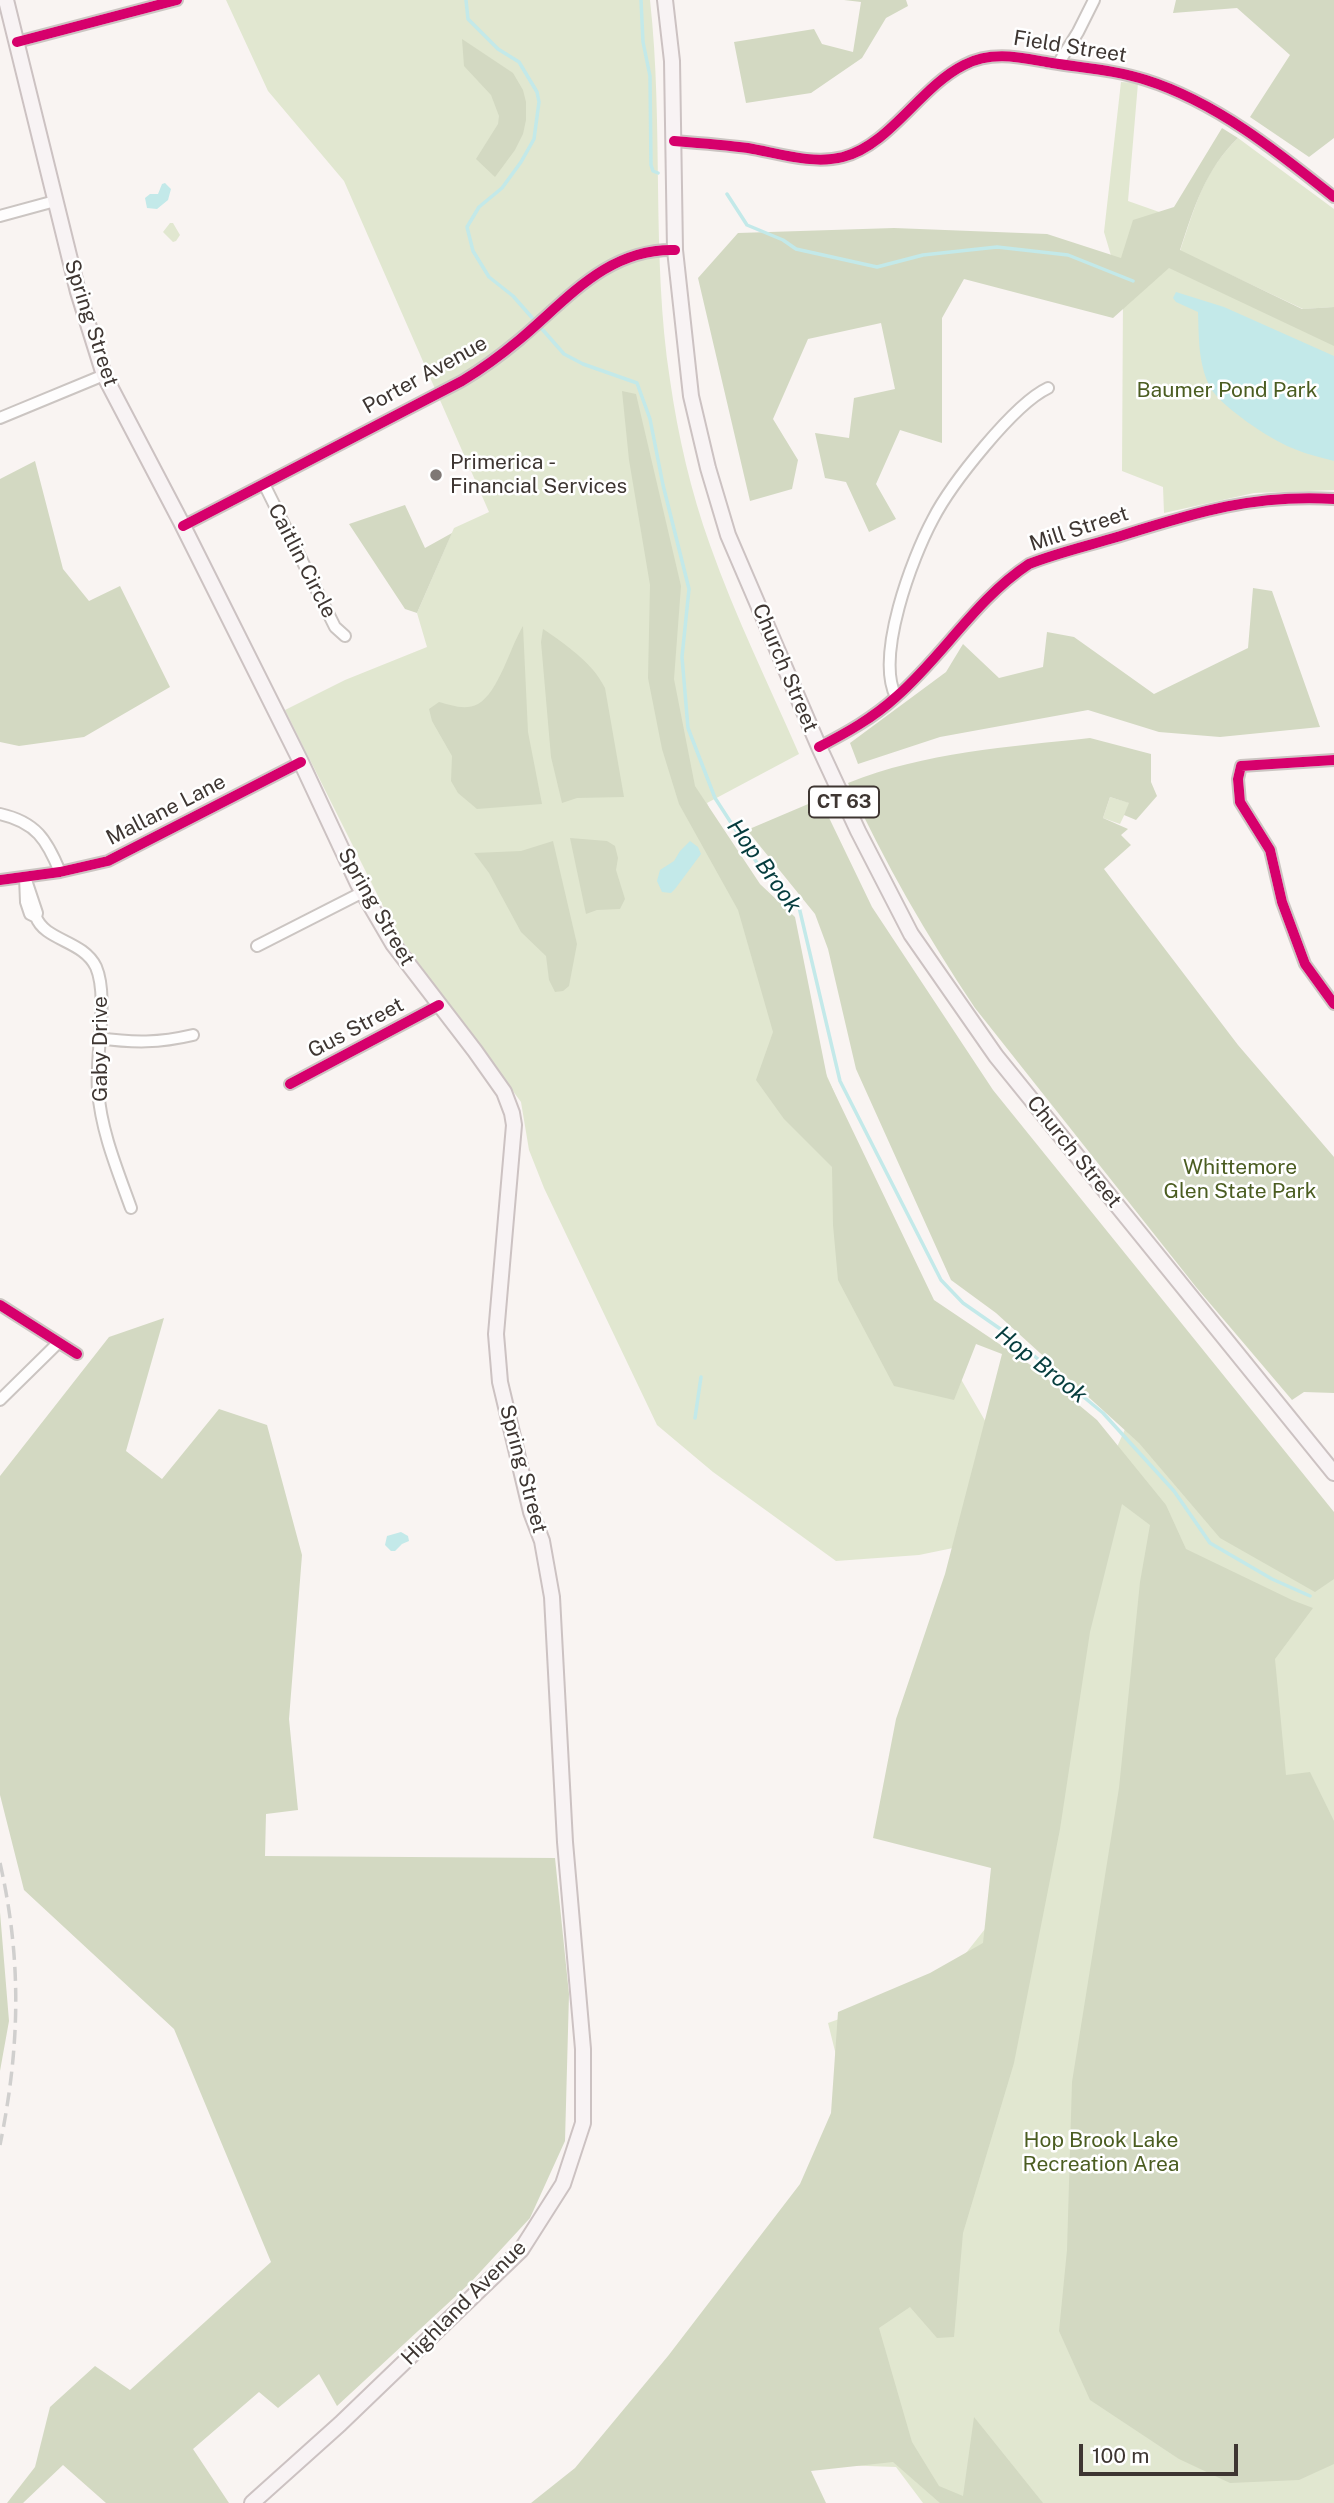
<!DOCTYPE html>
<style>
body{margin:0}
#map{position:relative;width:1334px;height:2503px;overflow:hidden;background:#f9f4f2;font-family:"Public Sans",sans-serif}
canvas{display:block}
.scale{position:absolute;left:1079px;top:2444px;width:159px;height:32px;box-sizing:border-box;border:4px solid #3e3632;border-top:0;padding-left:9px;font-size:21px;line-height:24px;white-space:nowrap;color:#3e3632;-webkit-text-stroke:5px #fff;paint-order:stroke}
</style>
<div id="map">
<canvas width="1334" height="2503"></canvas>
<div class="scale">100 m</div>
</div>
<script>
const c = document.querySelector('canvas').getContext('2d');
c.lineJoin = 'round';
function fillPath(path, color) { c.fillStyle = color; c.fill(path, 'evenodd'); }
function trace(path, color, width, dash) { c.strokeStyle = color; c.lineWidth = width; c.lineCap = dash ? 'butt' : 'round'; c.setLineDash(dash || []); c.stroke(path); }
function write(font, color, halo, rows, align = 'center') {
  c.font = font + ' "Public Sans",sans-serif'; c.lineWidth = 5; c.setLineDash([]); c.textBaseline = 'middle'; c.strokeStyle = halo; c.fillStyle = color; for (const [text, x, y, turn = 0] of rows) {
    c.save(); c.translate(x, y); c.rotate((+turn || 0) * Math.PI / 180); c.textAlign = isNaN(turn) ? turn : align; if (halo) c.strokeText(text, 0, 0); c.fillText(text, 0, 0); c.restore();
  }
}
fillPath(new Path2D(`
 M226,0H650C664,126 651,256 670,380C678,436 691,492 710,545C735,616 769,685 799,754L707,803L958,1374L1013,1469L958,1547L919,1555L836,1561L713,1472L657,1425L544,1188L529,1150L521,1102L397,934L285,710L345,680L427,647L417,613L454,528L489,512L344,181L268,91Z
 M1121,82L1138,83L1128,201L1182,220L1174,252L1334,324V490L1254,493L1164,513L1163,487L1122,471L1123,296L1104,232Z
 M1238,138L1334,209V307L1303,309L1180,251C1195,207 1203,172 1238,138Z
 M170,223H173L180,235L176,241L173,242L163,232Z
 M1110,797L1130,803L1120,824L1103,818Z
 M1134,1409L1334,1554V2503H923L896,2467L725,2461L878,2224L828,2023L943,1982L985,1929L1096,1494Z`), '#e1e7d0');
fillPath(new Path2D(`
 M844,0H906L908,6L886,18L862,58L811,93L746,103L734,42L814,29L822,44L853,52L861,2Z
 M1176,0H1334V138L1309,157L1250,117L1290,55L1237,8L1173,13Z
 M462,39L513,73L523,90L526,102V120L523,134L515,150L495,177L476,159L498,124L499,116L491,95L464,66Z
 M1222,128L1238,138C1205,170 1194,208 1180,250L1302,309L1334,307V346L1169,268L1113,318L964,279L942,318V443L900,430L876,484L896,519L869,532L846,482L825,478L815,433L849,438L854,398L895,389L881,323L808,339L773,419L798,460L792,489L750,501L698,278L738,233L894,228L1047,234L1121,258L1133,220L1174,207Z
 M622,391L636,394L681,586L674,679L695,786L760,884L795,917L827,1077L934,1300L1032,1366L1097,1420L1166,1505L1186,1549L1292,1600L1313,1608L1275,1659L1286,1775L1310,1772L1334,1821V2464L1299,2480L1230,2483L1179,2459L1090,2400L1059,2331L1067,2250L1072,2082L1119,1788L1140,1582L1150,1525L1122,1504L1090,1632L1060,1829L1014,2063L963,2233L954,2337L937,2338L910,2307L879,2328L912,2442L939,2486L963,2496L974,2417L1043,2503H940L893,2462L811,2471L826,2503H531L575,2468L668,2356L800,2184L831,2113L838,2012L930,1973L983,1943L991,1868L873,1838L896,1719L945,1574L1002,1354L976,1344L954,1400L894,1386L838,1280L833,1225L832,1167L784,1119L756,1080L773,1032L738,910L679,804L662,749L648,678L650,585L629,460Z
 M35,461L63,569L89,601L120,586L170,687L84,737L19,746L0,742V479Z
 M405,505L425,548L452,533L417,613L405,609L349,524Z
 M1253,588L1272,591L1320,727L1220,737L1159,732L1088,710L940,737L858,764L850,743L946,672L963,644L999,678L1043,667L1047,632L1074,637L1154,694L1248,648Z
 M523,626L528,732L542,804L477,809L458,793L451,781L452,756L432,721L429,709L439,702C451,705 465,711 478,704C499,692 510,647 523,626Z
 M543,629C565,644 593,663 605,688L624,797L577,798L562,803L551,757L541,642Z
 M1090,738L1151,754V782L1157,796L1136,820L1124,815L1129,803L1110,797L1103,818L1128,829L1121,835L1131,845L1104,869L1238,1045L1334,1157V1393L1304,1392L1292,1400L1196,1287L975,1008C927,936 884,862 848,783C925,752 1008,747 1090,738Z
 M820,799L872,907L993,1090L1334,1512V1579L1315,1592L1220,1538L1139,1443L996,1313L951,1280L856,1069L828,949L815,914L747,830Z
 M570,838L607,841L615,846L618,858L616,870L625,899L620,909L597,910L586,914Z
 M553,841L577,944L569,986L563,991L555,992L549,980L546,956L521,932L489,873L474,853L521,851Z
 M164,1318L126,1451L162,1479L219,1409L267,1425L302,1555L289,1719L298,1810L266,1814L265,1856L555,1858L569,1994L565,2141L530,2218L471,2282L337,2406L319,2374L278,2408L259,2392L193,2449L229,2503H106L63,2465L23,2503H7L35,2467L50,2407L95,2366L130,2390L271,2262L174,2029L24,1890L0,1795V1476L109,1337Z
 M0,1912L9,2021L0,2071Z`), '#d3d9c2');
fillPath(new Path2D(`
 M165,183L171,189L168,200L157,209L147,208L145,198L150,194H158L162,184Z
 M1176,292L1224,307L1334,356V461C1320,457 1305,454 1292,448C1271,440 1220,406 1210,387C1198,363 1199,338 1198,312L1176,302L1173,298Z
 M690,841L698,847L701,854L675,889L671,893L662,892L657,881L660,870L674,861L680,851Z
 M401,1532L408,1536L409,1541L402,1544L395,1551H391L385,1545L387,1536Z`), '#c3e9e9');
trace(new Path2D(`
 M466,0L468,19L498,49L519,62L537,92L539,102L534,139L521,162L502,188L479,207L467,227L473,251L489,277L513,296L564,354L583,364L637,383L650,419L663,485L689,589L682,657L688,728L715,798L761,869L799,907L840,1081L941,1280L963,1303L1009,1335L1103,1413L1174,1491L1210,1543L1272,1579L1310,1596
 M641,0L643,42L650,76L651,165L653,171L658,173
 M727,194L747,225L783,240L796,249L877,267L923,255L997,247L1068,255L1133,281
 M695,1418L701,1377`), '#c3e9e9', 3.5);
const minor = new Path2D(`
 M17,42L177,0
 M1058,64L1078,32L1094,0
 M674,141C699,143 724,145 748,148C777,153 813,165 843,157C890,145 920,87 964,65C993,50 1022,58 1052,63C1083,68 1116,70 1146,80C1216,102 1278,152 1334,197
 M0,216L55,201
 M0,418L104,375
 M264,484L335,627L345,636
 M183,526L462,381C482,369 501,355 519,340C567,300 607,248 675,250
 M896,697C875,656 912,558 933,519C951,484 1014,404 1048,388
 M819,747C846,733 873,718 896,697C943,656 976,599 1029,564C1057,553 1087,546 1117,537C1194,513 1252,494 1334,499
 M1334,760L1241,766L1238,779L1240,802L1270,850L1282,902L1305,964L1334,1004
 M0,814C36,822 47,840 60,872
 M25,877L37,913L36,917L30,914L26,902Z
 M0,880L60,872L108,861L301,762
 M36,917C45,941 83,940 96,967C109,997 95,1055 98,1090C101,1131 117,1169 131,1208
 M257,946L363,892
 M98,1038C134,1043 159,1043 193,1035
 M290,1084L439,1005
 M0,1305L77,1354
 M0,1400L58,1343`);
const major = new Path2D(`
 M6,0L78,292L104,375L181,522L301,762L358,884L393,944L475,1051L504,1092L512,1113L514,1125L496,1334L500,1382L531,1512L542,1541L552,1597L565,1842L583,2049V2123L563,2184L521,2250L340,2424L252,2503
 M665,0L672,61L675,250L691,396L708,468L728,535L819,747L858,831L911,934L996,1056L1334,1473`);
trace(minor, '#cbc5c2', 14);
trace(major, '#ccc2c2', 18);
trace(minor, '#fefdfd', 10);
trace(major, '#f8f3f4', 14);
trace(new Path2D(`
 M0,1863C22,1960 20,2047 0,2145`), '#d0cfce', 3.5, [14, 7]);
trace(new Path2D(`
 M17,42L177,0
 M674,141C699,143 724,145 748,148C777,153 813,165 843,157C890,145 920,87 964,65C993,50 1022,58 1052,63C1083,68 1116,70 1146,80C1216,102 1278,152 1334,197
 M183,526L462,381C482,369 501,355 519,340C567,300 607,248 675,250
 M819,747C846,733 873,718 896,697C943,656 976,599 1029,564C1057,553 1087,546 1117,537C1194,513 1252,494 1334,499
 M1334,760L1241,766L1238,779L1240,802L1270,850L1282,902L1305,964L1334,1004
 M0,880L60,872L108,861L301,762
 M290,1084L439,1005
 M0,1305L77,1354`), '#d6006c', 10);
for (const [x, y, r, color] of [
 [436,475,7,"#7f7875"]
]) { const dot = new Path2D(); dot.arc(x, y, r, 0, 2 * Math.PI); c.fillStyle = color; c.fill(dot); trace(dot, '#fff', 2.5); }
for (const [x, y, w] of [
 [844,802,70]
]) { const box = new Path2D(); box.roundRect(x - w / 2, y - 15.5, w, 31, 5); c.fillStyle = '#fff'; c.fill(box); trace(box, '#3e3632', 2); }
write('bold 19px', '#3e3632', null, [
 ["CT 63",844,802]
]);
write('21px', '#3e3632', '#fff', [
 ["Field Street",1070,47,9],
 ["Spring Street",91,323,72],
 ["Porter Avenue",425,375,-29],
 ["Mill Street",1079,529,-18],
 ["Caitlin Circle",302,561,63],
 ["Church Street",785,668,67],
 ["Mallane Lane",166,810,-27],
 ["Spring Street",376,907,60],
 ["Gus Street",356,1028,-28],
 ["Gaby Drive",101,1049,-90],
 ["Church Street",1074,1152,51],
 ["Spring Street",523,1469,75],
 ["Highland Avenue",464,2303,-45]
]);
write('21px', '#4b5d21', '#fff', [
 ["Baumer Pond Park",1227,391],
 ["Whittemore",1240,1168],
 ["Glen State Park",1240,1192],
 ["Hop Brook Lake",1101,2141],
 ["Recreation Area",1101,2165]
]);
write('21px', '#3e3632', '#fff', [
 ["Primerica -",450,463],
 ["Financial Services",450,487]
], 'left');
write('italic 23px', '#053c3d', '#fff', [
 ["Hop Brook",764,866,54],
 ["Hop Brook",1041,1365,38]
]);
</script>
